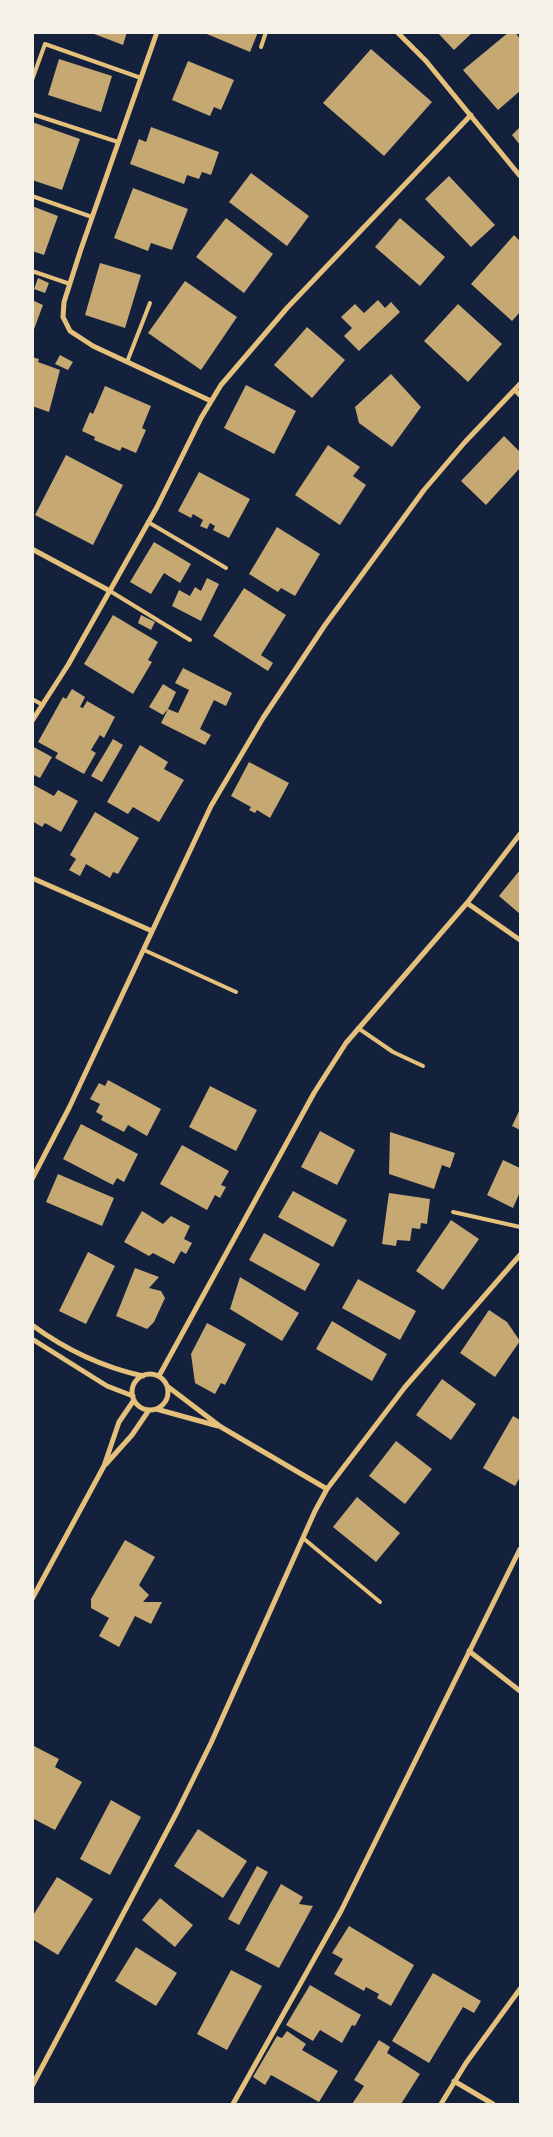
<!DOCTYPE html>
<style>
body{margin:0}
#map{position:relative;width:553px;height:2137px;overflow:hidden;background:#14213d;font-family:Lato,sans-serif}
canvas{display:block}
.frame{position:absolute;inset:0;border:34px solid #f6f1e7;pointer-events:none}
</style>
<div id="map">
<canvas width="553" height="2137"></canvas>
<div class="frame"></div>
</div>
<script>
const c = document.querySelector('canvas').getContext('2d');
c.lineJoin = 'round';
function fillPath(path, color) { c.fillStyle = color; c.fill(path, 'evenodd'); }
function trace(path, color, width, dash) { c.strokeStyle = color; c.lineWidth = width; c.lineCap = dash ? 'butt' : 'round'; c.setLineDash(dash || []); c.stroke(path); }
fillPath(new Path2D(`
 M89,32H127L123,45Z
 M202,32H258L250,52Z
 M437,32H473L454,50Z
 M509,32H515L520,39V91L498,110L463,70Z
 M371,49L432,102L384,156L323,103Z
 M59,59L112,76L101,112L48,95Z
 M188,61L234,80L221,110L214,107L210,116L172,100Z
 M32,122L80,139L62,190L32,180Z
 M151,127L219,152L211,175L202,172L199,179L187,175L184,184L130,164L139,139L146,142Z
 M520,127V145L512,135Z
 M251,173L309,216L287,246L229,202Z
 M449,176L495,225L471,247L425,199Z
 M133,188L188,209L172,250L151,243L148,251L114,238Z
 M32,206L58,216L44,255L32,251Z
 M226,218L273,254L244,293L196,257Z
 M400,218L445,257L420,286L375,247Z
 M514,235L520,241V312L512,321L471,284Z
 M100,263L141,275L125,328L85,315Z
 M38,278L49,283L45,293L34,289Z
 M185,281L237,317L201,370L148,333Z
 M32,300L43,305L33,332H32Z
 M378,300L385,308L391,302L400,312L359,351L344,336L352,328L341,317L355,304L364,313Z
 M458,304L502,344L468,382L424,341Z
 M307,327L345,360L312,398L274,365Z
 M60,355L73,362L68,370L55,364Z
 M32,357L39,359L38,362L60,370L49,412L32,406Z
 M391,374L421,407L392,447L359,423L355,407Z
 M246,385L296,411L274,454L224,428Z
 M105,386L151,406L142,428L146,430L136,453L122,447L120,451L94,440L95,437L82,431L90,412L93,414Z
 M504,436L520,452V468L486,505L461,481Z
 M328,445L360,467L353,476L366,485L340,525L295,495Z
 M66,455L123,485L93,545L35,515Z
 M199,472L250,499L229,538L213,530L215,526L210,523L207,529L200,526L203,520L193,514L191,518L178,511Z
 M277,527L320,554L295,596L281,588L278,592L249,574Z
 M154,542L191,564L180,583L164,573L151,594L130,582Z
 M207,578L219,584L201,621L172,606L179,590L190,596L195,587L201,591Z
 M244,588L286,615L261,655L273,663L268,671L213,636Z
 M113,615L158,642L148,660L152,662L133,694L84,664Z
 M141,615L155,622L151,630L138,623Z
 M183,668L232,693L226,706L214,700L200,729L211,735L205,745L161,723L168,709L178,713L189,690L175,683Z
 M163,684L176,692L168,709L163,715L149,707Z
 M72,689L85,697L80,707L83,708L87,701L115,717L104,738L100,735L91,750L96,753L84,774L55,758L58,753L38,742L63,697L66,699Z
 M113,739L123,745L102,782L91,776Z
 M140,745L168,762L164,769L184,780L159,822L133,807L128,814L107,802Z
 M32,746L52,757L40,778L32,774Z
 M249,762L289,783L270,818L257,810L255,813L249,810L251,807L231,796Z
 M32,784L54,796L58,790L78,801L61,832L45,823L42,827L32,821Z
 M95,812L139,838L118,874L113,872L110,878L86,864L80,876L69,870L76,859L70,855Z
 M520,870V914L499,896Z
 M108,1080L161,1109L147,1136L128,1125L124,1132L101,1120L103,1116L96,1112L100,1104L90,1099L99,1083L105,1086Z
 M210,1086L257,1110L236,1151L189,1127Z
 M520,1109V1130L512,1126Z
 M81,1124L138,1154L124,1182L117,1178L113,1185L63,1159Z
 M320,1131L355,1150L337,1185L301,1167Z
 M390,1132L455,1153L450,1168L442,1165L434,1189L389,1174Z
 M182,1145L229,1171L221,1185L226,1187L220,1198L215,1195L207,1210L160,1184Z
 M503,1160L520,1168V1192L513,1208L487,1195Z
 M58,1174L114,1198L102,1226L46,1202Z
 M293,1191L347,1220L333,1247L278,1217Z
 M389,1193L430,1199L427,1224L421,1223L420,1229L412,1228L410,1241L397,1240L396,1246L382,1244Z
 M142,1211L163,1224L171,1216L190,1226L184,1239L192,1243L186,1254L181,1251L174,1264L153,1253L149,1256L124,1242Z
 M451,1220L479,1239L443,1290L416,1271Z
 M264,1233L320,1264L305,1291L249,1260Z
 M88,1252L115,1266L86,1324L59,1311Z
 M135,1268L159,1277L149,1288L161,1291L165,1298L154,1322L147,1329L116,1316Z
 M240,1277L299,1313L282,1341L230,1309Z
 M358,1279L416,1311L400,1340L342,1308Z
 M489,1310L507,1322L520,1341L495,1377L460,1353Z
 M332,1321L387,1354L372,1381L316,1349Z
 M207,1323L246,1344L225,1385L221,1383L215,1394L195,1383L191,1354Z
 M442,1379L476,1404L451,1440L416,1415Z
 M513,1416L520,1420V1477L515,1486L483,1468Z
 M396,1441L432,1469L405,1504L369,1476Z
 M357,1497L400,1533L376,1562L333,1527Z
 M125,1540L155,1557L139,1585L149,1595L143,1602H162L151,1624L135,1616L119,1647L99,1636L109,1618L91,1608V1599Z
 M32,1745L59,1759L55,1767L82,1782L55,1830L32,1818Z
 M111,1800L141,1817L110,1875L80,1859Z
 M198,1829L247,1861L223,1898L174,1866Z
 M257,1866L268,1872L239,1925L228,1919Z
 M57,1877L93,1899L58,1955L32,1939V1917Z
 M281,1884L303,1897L299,1904L313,1906L279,1968L245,1950Z
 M160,1898L193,1925L175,1947L142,1920Z
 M349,1926L414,1965L391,2006L377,1998L379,1994L366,1987L364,1991L334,1974L343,1959L332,1953Z
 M136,1947L177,1973L156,2006L115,1981Z
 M231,1970L262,1986L227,2050L197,2034Z
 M433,1973L481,2001L474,2013L463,2007L429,2063L392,2041Z
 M310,1985L361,2015L355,2026L352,2025L342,2043L320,2030L313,2041L286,2025Z
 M287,2031L306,2044L302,2050L338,2071L319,2102L271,2075L265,2085L253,2077L277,2036L282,2038Z
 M379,2040L390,2047L387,2053L420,2074L401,2104H352L364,2086L354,2080Z`), '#c6a872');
trace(new Path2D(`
 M261,47L266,32
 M32,80L45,44L141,78
 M32,114L118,142
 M32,196L92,217
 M32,271L70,284
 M127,362L150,303
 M148,522L226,568
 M110,591L190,640
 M32,699L43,705
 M144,950L236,992
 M358,1028L393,1052L423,1066
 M453,1212L520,1227
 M303,1538L380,1602`), '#e5c07b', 4);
trace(new Path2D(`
 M157,32L81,249L64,302L63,317L70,331L93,346L211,401
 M397,32L426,61L520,176
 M515,390L520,395
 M32,549L110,591
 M32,721L68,665L157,507L201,418L221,385L287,308L471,115
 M32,878L152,931
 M467,903L520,940
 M32,1179L69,1108L211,806L263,718L325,625L424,490L465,442L520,384
 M32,1325C66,1350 102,1367 143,1376
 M32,1339L107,1386L133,1396
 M132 1392a18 18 0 1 1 36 0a18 18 0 1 1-36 0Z
 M159,1376L314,1093L346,1043L467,903L520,834
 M167,1386L221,1427L327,1489
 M156,1409L218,1426
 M106,1464L132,1435L149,1410
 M32,1599L104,1466L119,1422L134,1400
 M469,1651L520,1691
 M454,2081L493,2104
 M32,2086L177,1812L211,1743L315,1511L327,1489L405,1387L520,1255
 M233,2104L341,1911L520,1549
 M441,2104L466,2063L520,1989`), '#e5c07b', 5);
</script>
